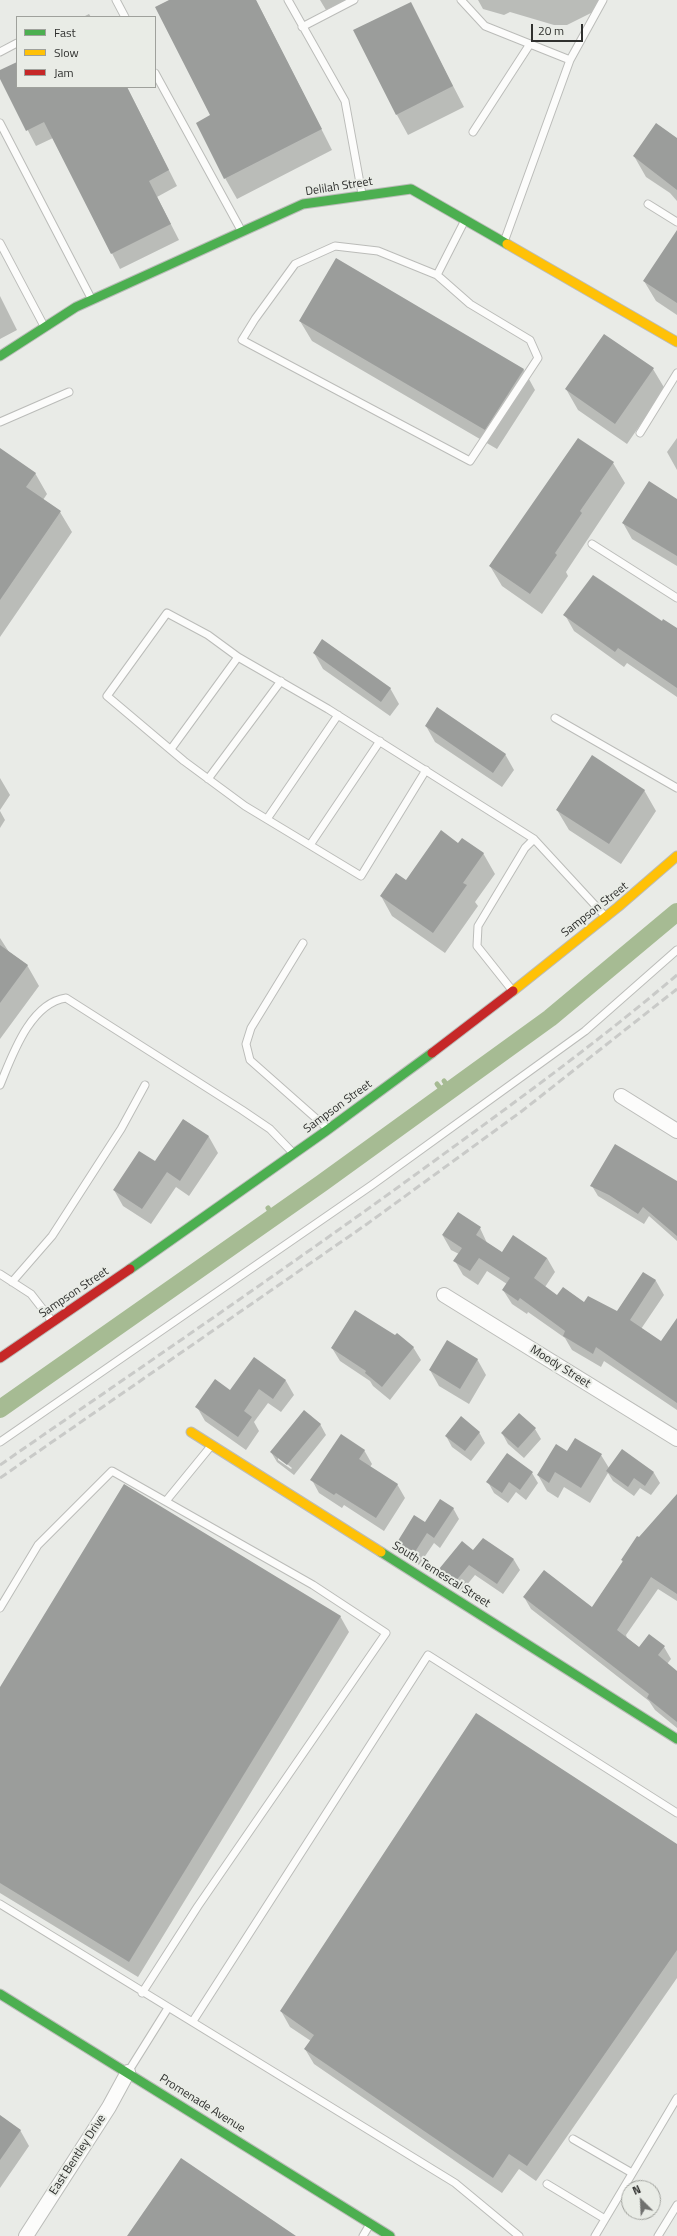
<!DOCTYPE html>
<style>
body{margin:0}
#map{position:relative;width:677px;height:2236px;overflow:hidden;background:#e9ebe7;font-family:"Titillium Web",sans-serif}
canvas{display:block}
.legend{position:absolute;left:16px;top:16px;width:140px;height:72px;box-sizing:border-box;background:#e9ece6;border:1px solid #9fa19c;margin:0;padding:5px 7px;list-style:none;font-size:12px;color:#2f302e}
.legend li{display:flex;align-items:center;gap:8px;height:20px}
.legend b{width:20px;border:1px solid #9fa19c}
.north{position:absolute;left:621px;top:2180px;width:40px;height:40px;box-sizing:border-box;background:#e9ece6;border:1px solid #9fa19c;border-radius:50%;rotate:336deg;font-size:11px;font-weight:700;line-height:16px;text-align:center;color:#2f302e}
.north::after{content:'';display:block;margin:auto;width:14px;height:18px;background:#70716f;clip-path:polygon(50% 0,100% 100%,50% 72%,0 100%)}
.scale{position:absolute;left:531px;top:24px;width:52px;height:18px;box-sizing:border-box;border:2px solid #2f302e;border-top:0;padding-left:5px;font-size:12px;line-height:14px;white-space:nowrap;color:#2f302e;-webkit-text-stroke:3px #e9ece6;paint-order:stroke}
</style>
<div id="map">
<canvas width="677" height="2236"></canvas>
<ul class="legend">
<li><b style="height:5px;background:#4caf50"></b>Fast</li>
<li><b style="height:5px;background:#ffc107"></b>Slow</li>
<li><b style="height:5px;background:#c62828"></b>Jam</li>
</ul>
<div class="north">N</div>
<div class="scale">20 m</div>
</div>
<script>
const c = document.querySelector('canvas').getContext('2d');
c.lineJoin = 'round';
function fillPath(path, color) { c.fillStyle = color; c.fill(path, 'evenodd'); }
function trace(path, color, width, dash) { c.strokeStyle = color; c.lineWidth = width; c.lineCap = dash ? 'butt' : 'round'; c.setLineDash(dash || []); c.stroke(path); }
function write(font, color, halo, rows, align = 'center') {
  c.font = font + ' "Titillium Web",sans-serif'; c.lineWidth = 4; c.setLineDash([]); c.textBaseline = 'middle'; c.strokeStyle = halo; c.fillStyle = color; for (const [text, x, y, turn = 0] of rows) {
    c.save(); c.translate(x, y); c.rotate((+turn || 0) * Math.PI / 180); c.textAlign = isNaN(turn) ? turn : align; if (halo) c.strokeText(text, 0, 0); c.fillText(text, 0, 0); c.restore();
  }
}
fillPath(new Path2D(`
 M171,0H256L332,150L237,199L225,178L212,116Z
 M320,0H346L326,10Z
 M478,0H602L599,9L567,25H554L510,12L504,15L483,9Z
 M410,3L464,107L408,135L397,115Z
 M89,14L91,17H83Z
 M17,63V87H127L177,186L157,197L179,240L120,269L53,138L36,146L0,77V72Z
 M677,139V201L670,193L646,177L634,156Z
 M677,232V315L656,301L644,281Z
 M336,260L524,370L535,390L497,449L312,341L300,321Z
 M0,296L17,330L0,339Z
 M653,369L665,389L627,444L578,410L566,389Z
 M677,438V470L667,452Z
 M578,439L613,463L625,483L566,572L568,576L542,614L502,586L490,566Z
 M0,449L35,473L47,494L43,500L60,512L72,532L0,637Z
 M677,500V566L632,539L623,523Z
 M565,615L662,623L677,629V697L627,663L624,667L574,631Z
 M314,653L390,688L399,704L390,716L323,669Z
 M426,726L505,754L514,770L502,787L435,742Z
 M0,778L10,795L0,810Z
 M644,790L656,811L621,864L569,830L557,810Z
 M0,811L5,820L0,828Z
 M458,844L483,853L495,874L475,902L478,906L445,953L392,916L381,896L406,881Z
 M0,938L9,952L27,965L39,986L0,1039Z
 M184,1120L209,1137L218,1153L189,1196L176,1187L151,1224L123,1206L114,1190L155,1162Z
 M677,1183V1241L649,1216L644,1224L598,1196L592,1186Z
 M480,1228L487,1243L502,1253L547,1258L555,1272L545,1287L557,1297L617,1312L643,1273L656,1281L664,1295L641,1329L661,1343L677,1333V1410L604,1361L601,1367L572,1350L565,1338L528,1312L527,1314L512,1304L503,1290L507,1284L487,1271L478,1285L463,1275L455,1261L459,1254L451,1250L443,1236Z
 M413,1347L421,1360L390,1400L373,1386L370,1381L340,1361L332,1348Z
 M255,1359L286,1381L294,1395L281,1412L268,1403L254,1422L259,1431L246,1450L205,1421L197,1407L231,1391Z
 M477,1359L486,1375L469,1404L439,1386L430,1370Z
 M320,1424L326,1435L294,1475L277,1462L271,1452ZM278,1457L292,1468L291,1469L278,1460Z
 M535,1429L541,1439L524,1458L508,1444L502,1433Z
 M479,1432L485,1443L471,1461L452,1447L446,1436Z
 M364,1450L372,1464L370,1467L397,1484L405,1498L384,1531L344,1505L342,1508L319,1493L312,1480Z
 M567,1452L601,1455L609,1468L654,1473L660,1483L651,1495L640,1488L634,1496L613,1481L608,1473L590,1503L564,1487L558,1498L547,1491L538,1475Z
 M532,1473L538,1483L526,1500L516,1492L508,1503L494,1493L488,1482Z
 M677,1495V1601L658,1589L626,1635L627,1638L640,1648L664,1647L671,1659L667,1664L677,1672V1728L655,1710L649,1701L531,1609L524,1597L592,1608L623,1562L622,1561Z
 M453,1508L459,1519L440,1548L434,1543L419,1565L403,1554L397,1544L425,1523Z
 M473,1552L514,1560L520,1570L503,1594L475,1575L461,1592L446,1579L440,1569Z
 M340,1616L349,1632L138,1977L0,1893V1688Z
 M677,1845V1978L536,2181L519,2169L502,2193L314,2064L305,2049L311,2041L290,2027L281,2011Z
 M0,2117L20,2130L29,2146L0,2188Z`), '#0003');
trace(new Path2D(`
 M444,1081L451,1090
 M437,1084L445,1094
 M268,1208L274,1217`), '#a6bb93', 5);
trace(new Path2D(`
 M0,1409L322,1183L550,1018L677,912`), '#a6bb93', 18);
fillPath(new Path2D(`
 M169,0H256L322,129L224,179L196,123L210,115L155,7Z
 M411,2L453,86L396,115L353,30Z
 M17,62V87H127L169,170L149,181L171,224L111,254L44,122L26,131L0,79V70Z
 M656,123L677,138V190L633,156Z
 M677,230V303L643,281Z
 M336,258L524,369L485,430L299,321Z
 M604,334L654,368L615,424L565,389Z
 M578,438L614,462L580,511L582,513L555,553L557,555L530,594L489,566Z
 M0,448L36,473L26,487L61,511L0,600Z
 M649,481L677,499V556L622,523Z
 M593,575L662,621L663,619L677,628V688L618,648L615,652L563,615Z
 M322,639L391,688L381,702L313,653Z
 M437,707L506,754L493,773L425,726Z
 M592,755L645,790L609,844L556,810Z
 M441,830L458,843L462,838L484,853L463,883L467,885L433,933L380,896L396,873L406,880Z
 M0,945L28,965L0,1003Z
 M183,1119L209,1136L180,1181L167,1172L142,1209L113,1190L139,1151L155,1161Z
 M615,1144L677,1181V1236L643,1207L638,1214L609,1195L590,1186Z
 M458,1212L481,1227L476,1235L502,1252L513,1235L547,1258L534,1278L557,1295L563,1287L584,1302L588,1296L617,1311L643,1272L656,1280L630,1320L661,1341L677,1318V1403L596,1347L593,1354L563,1336L565,1331L520,1298L518,1301L502,1290L510,1278L479,1258L470,1271L453,1261L462,1248L442,1235Z
 M355,1310L395,1335L397,1333L414,1347L382,1387L365,1373L366,1371L331,1348Z
 M447,1340L478,1359L460,1389L429,1370Z
 M254,1357L286,1380L273,1399L259,1389L244,1411L252,1417L238,1437L195,1407L215,1379L230,1390Z
 M304,1410L321,1424L287,1465L270,1452Z
 M519,1413L536,1428L518,1448L501,1433Z
 M461,1416L480,1432L465,1451L445,1436Z
 M341,1434L365,1450L359,1459L398,1484L376,1518L336,1493L334,1495L310,1480Z
 M575,1438L602,1454L581,1488L555,1472L549,1483L537,1475L556,1444L567,1451Z
 M622,1449L654,1472L645,1486L634,1478L628,1487L606,1471Z
 M507,1453L533,1472L520,1490L509,1482L502,1493L486,1482Z
 M124,1484L341,1616L129,1962L0,1883V1687Z
 M677,1494V1594L651,1577L617,1630L639,1647L649,1634L665,1646L658,1655L677,1671V1722L647,1698L649,1694L523,1597L544,1570L592,1607L623,1561L621,1560L637,1536L639,1537Z
 M440,1499L454,1508L434,1538L427,1533L413,1555L396,1544L414,1515L425,1522Z
 M483,1538L514,1559L497,1584L469,1565L455,1582L439,1569L462,1541L473,1550Z
 M476,1713L677,1844V1950L527,2166L509,2154L493,2178L304,2049L314,2035L280,2011Z
 M0,2115L21,2130L0,2160Z
 M181,2158L296,2236H127Z`), '#9b9d9b');
const lane = new Path2D(`
 M116,0L125,17
 M288,0L345,101L362,194
 M461,0L485,26L570,60
 M302,27L354,0
 M0,52L17,43
 M155,73L241,230
 M0,123L91,298
 M473,132L530,44
 M648,204L677,222
 M504,242L570,60L603,0
 M0,243L44,326
 M335,246L378,251L437,275L470,304L530,340L538,358L470,461L242,340L255,319L295,264Z
 M437,275L464,222
 M0,422L69,392
 M640,433L677,373
 M592,544L677,598
 M555,718L677,788
 M171,749L238,657
 M426,770L361,876L245,806L184,761L107,696L167,613L208,635L238,657L328,709L534,839L605,916
 M208,779L281,681
 M267,819L338,715
 M310,845L380,741
 M303,943L251,1028L246,1044L250,1060L328,1129
 M512,990L477,946L478,926L525,848L534,839
 M0,1085C12,1056 30,1003 66,998L242,1110L270,1129L294,1154
 M0,1274L31,1294L52,1321
 M12,1282L52,1236L121,1129L145,1085
 M0,1442L372,1185L585,1031L677,950
 M166,1501L211,1446
 M0,1608L38,1545L112,1471L313,1585L386,1633L198,1906L142,1993
 M0,1904L455,2183L519,2236
 M193,2021L428,1655L677,1813
 M128,2072L168,2008
 M573,2139L632,2173
 M547,2184L605,2219
 M363,2236L370,2224
 M595,2236L677,2098
 M658,2236L677,2205`);
const street = new Path2D(`
 M621,1096L677,1131
 M444,1295L677,1439
 M26,2236L109,2107L128,2072`);
const fast = new Path2D(`
 M0,356L76,307L303,204L411,189L507,244
 M130,1269L326,1131L432,1053
 M381,1552L677,1739
 M0,1994L390,2236`);
const slow = new Path2D(`
 M507,244L677,342
 M513,991L618,907L677,856
 M191,1432L381,1552`);
const jam = new Path2D(`
 M432,1053L513,991
 M0,1358L130,1269`);
trace(lane, '#bbbcb9', 9);
trace(street, '#bbbcb9', 16);
trace(fast, '#bbbcb9', 11);
trace(slow, '#bbbcb9', 11);
trace(jam, '#bbbcb9', 11);
trace(lane, '#fcfcfb', 7);
trace(street, '#fcfcfb', 14);
trace(fast, '#4caf50', 9);
trace(slow, '#ffc107', 9);
trace(jam, '#c62828', 9);
trace(new Path2D(`
 M0,1465C144,1365 289,1267 430,1164C514,1103 598,1042 677,975
 M0,1478L367,1224L522,1111L677,989`), '#c9cac8', 3, [8, 4]);
write('12px', '#2f302e', '#e9ece6', [
 ["Delilah Street",339,187,-9],
 ["Sampson Street",595,910,-38],
 ["Sampson Street",338,1107,-36],
 ["Sampson Street",74,1293,-34],
 ["Moody Street",560,1367,32],
 ["South Temescal Street",441,1575,32],
 ["Promenade Avenue",202,2104,32],
 ["East Bentley Drive",78,2155,-57]
]);
</script>
